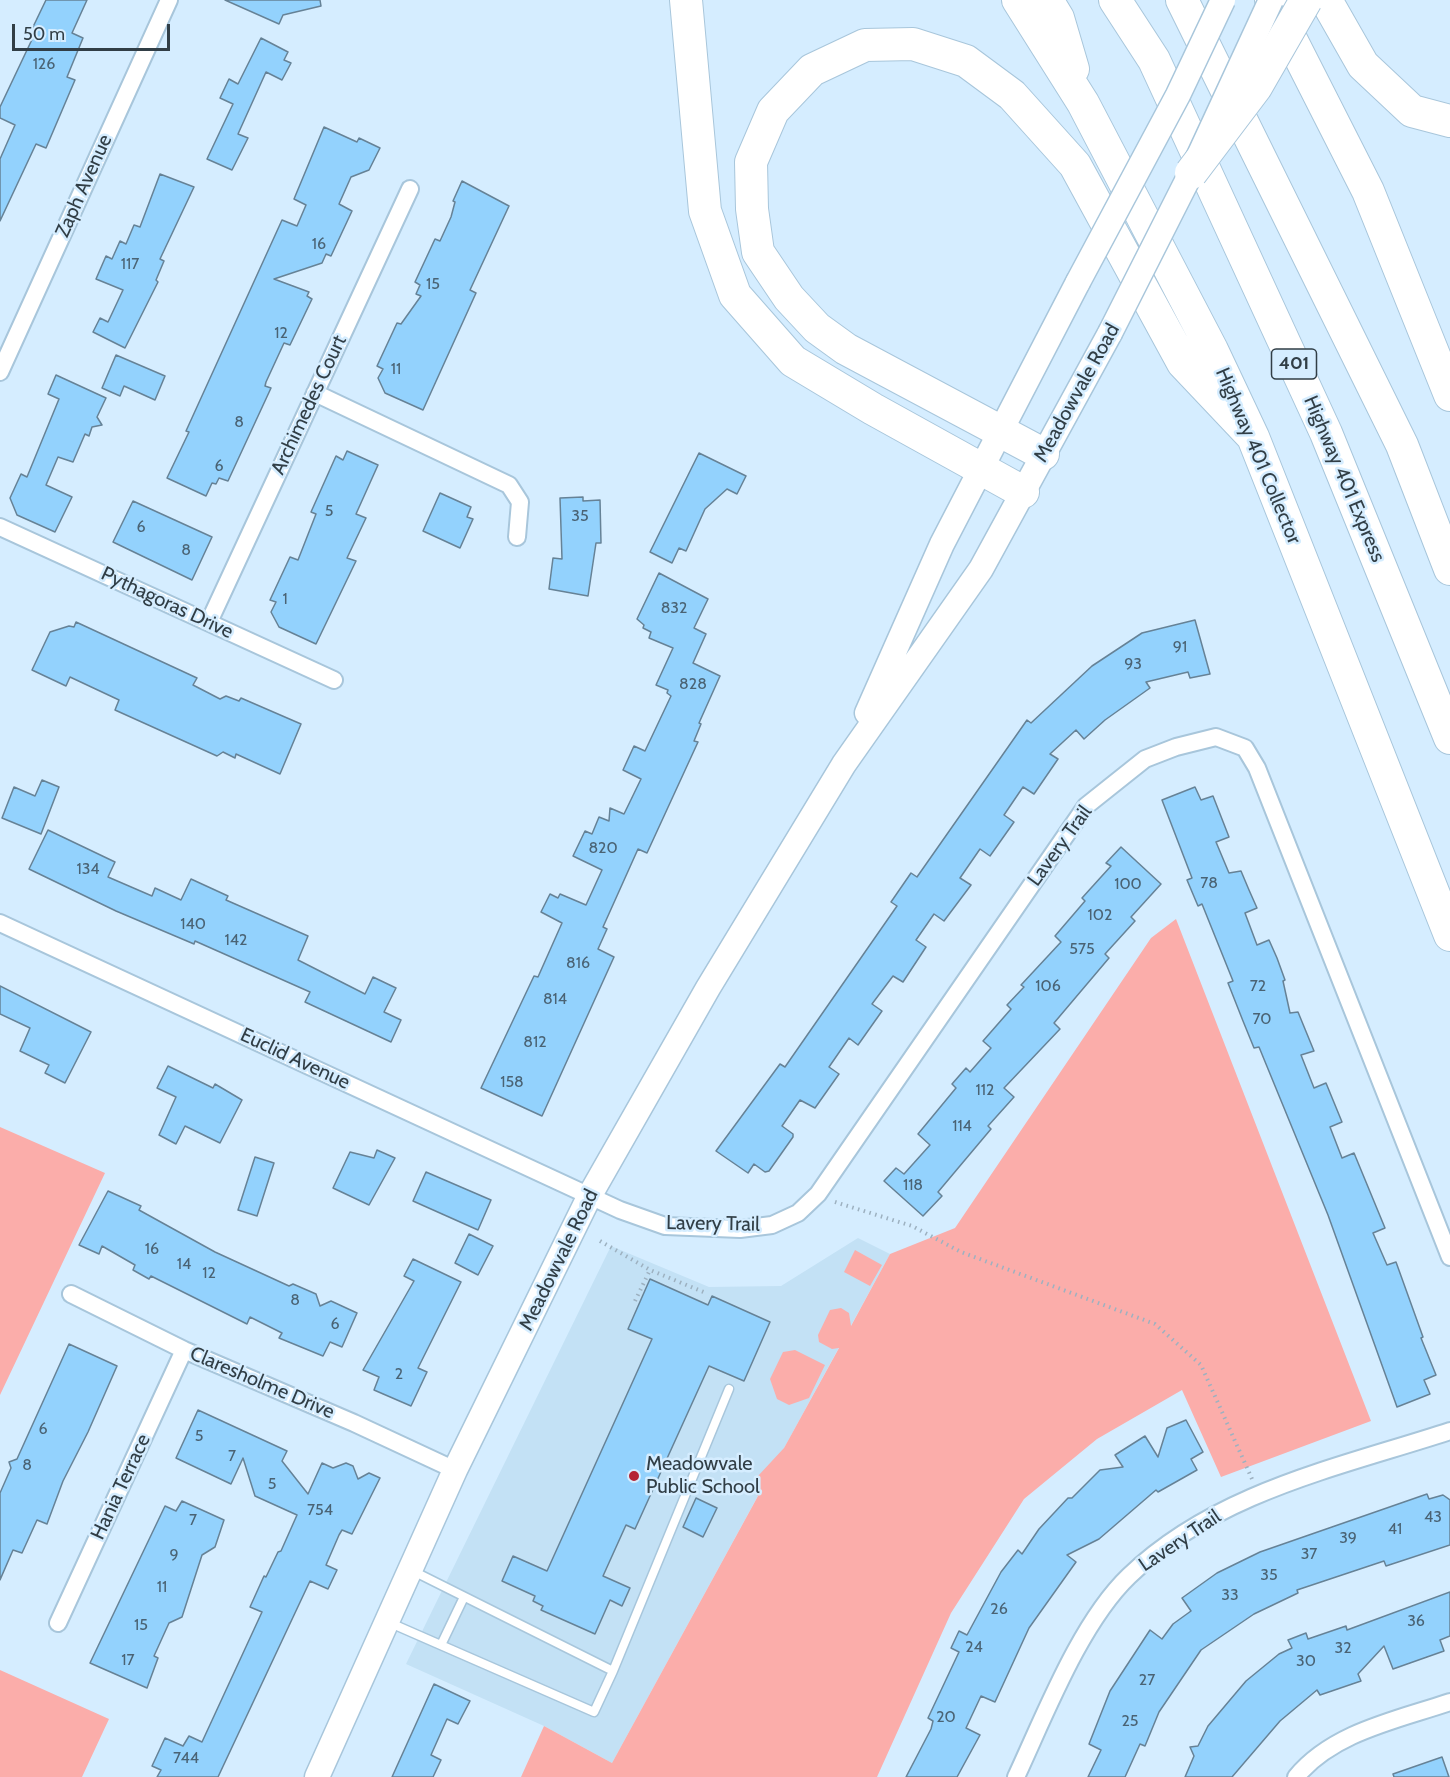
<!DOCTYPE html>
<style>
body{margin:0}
#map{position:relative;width:1450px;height:1777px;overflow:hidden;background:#d5edff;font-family:Cabin,sans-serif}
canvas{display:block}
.scale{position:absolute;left:12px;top:24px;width:158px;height:27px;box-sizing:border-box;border:3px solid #313e46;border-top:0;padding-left:8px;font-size:18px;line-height:21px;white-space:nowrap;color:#313e46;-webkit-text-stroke:4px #d5edff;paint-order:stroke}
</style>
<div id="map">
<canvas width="1450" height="1777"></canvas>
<div class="scale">50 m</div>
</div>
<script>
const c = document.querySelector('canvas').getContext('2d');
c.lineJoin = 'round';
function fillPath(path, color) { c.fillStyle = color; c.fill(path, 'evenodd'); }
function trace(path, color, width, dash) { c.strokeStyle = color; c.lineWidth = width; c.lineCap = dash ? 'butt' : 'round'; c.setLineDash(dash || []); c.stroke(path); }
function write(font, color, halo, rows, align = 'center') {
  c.font = font + ' Cabin,sans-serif'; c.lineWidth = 5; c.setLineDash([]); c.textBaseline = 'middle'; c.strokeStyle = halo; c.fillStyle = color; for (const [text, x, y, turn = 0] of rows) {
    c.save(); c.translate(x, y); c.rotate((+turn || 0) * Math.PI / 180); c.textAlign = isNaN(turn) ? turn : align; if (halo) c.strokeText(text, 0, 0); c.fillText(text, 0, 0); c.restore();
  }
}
fillPath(new Path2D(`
 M858,1238L890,1254L612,1763L544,1726L406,1664L611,1246L709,1287L781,1286Z`), '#c3e1f5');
fillPath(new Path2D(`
 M1176,919L1371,1421L1221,1477L1182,1390L1097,1439L1024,1499L951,1613L877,1777H521L544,1726L612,1763L758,1496L753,1492L758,1476L784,1448L839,1348L832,1349L819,1342L818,1335L830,1310L841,1308L849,1313L851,1326L890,1254L955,1228L1151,938Z
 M0,1127L105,1173L0,1395Z
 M855,1250L882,1265L870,1286L844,1272Z
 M795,1350L825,1365L809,1398L789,1405L777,1399L770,1379L783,1352Z
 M0,1670L109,1719L82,1777H0Z`), '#fbadaa');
const building = new Path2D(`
 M46,0H87L72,33L83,38L67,77L75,80L46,148L36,144L0,221V159L15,125L0,118V107L36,31L32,29Z
 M225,0H320L321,6L283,15L279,24Z
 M261,38L288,52L284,60L291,63L282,80L266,72L238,134L248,138L232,170L207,159L233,104L220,98L229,79L238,84Z
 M324,127L357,142L359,138L380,148L369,170L351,177L339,204L352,211L331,256L326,254L322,263L274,279L309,292L307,296L312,299L290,345L284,343L266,382L265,386L271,388L228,481L219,478L216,484L212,483L206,496L167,478L189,432L186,431L282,220L297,226L306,205L294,199Z
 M160,174L194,187L160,259L164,261L156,280L158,282L125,348L93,332L100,318L108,322L123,290L96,279L106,256L112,259L120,241L126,244L134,225L140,227Z
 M462,181L509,206L470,290L476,293L423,410L385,393L378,378L383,369L377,366L397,323L401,324L421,296L416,294L420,285L415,282L435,239L440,241L451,217L455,202L453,201Z
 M116,355L165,376L155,400L124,386L120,396L102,388Z
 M56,375L106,398L97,417L102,425L92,427L89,436L85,434L73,462L58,457L46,485L72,497L55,532L17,515L10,498L21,474L27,477L59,399L48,394Z
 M347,451L378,465L356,514L366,518L347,558L356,561L316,644L279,627L271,612L276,602L270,600L290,557L298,560L316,514L311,512L336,456L343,460Z
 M699,453L746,476L737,494L727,489L705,509L686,551L679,548L672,563L650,552Z
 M440,493L471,507L467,517L473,519L460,548L423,531Z
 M583,497V501L600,500L601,543H596L588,596L549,589L553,558L562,559L560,498Z
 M133,501L212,537L192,580L113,542Z
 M659,573L708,599L694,628L706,634L693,663L720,676L699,723L701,724L694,741L698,742L647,853L638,849L603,927L607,929L598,949L614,957L542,1116L481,1088L534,976L538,977L562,923L541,912L550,894L558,898L560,894L586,905L602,870L573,856L585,831L592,834L599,817L609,821L610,808L624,814L641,779L623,770L634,746L645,751L671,696L667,693L668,690L656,685L673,648L649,638L651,632L643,628L644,625L637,619Z
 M1195,620L1210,674L1190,678L1188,672L1146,682L1150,688L1105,720L1084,739L1076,730L1050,754L1058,759L1034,794L1023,787L1004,815L1014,822L990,856L980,849L960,878L971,885L944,921L934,914L916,940L926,947L903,982L893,976L872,1004L882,1011L858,1045L849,1038L829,1067L839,1074L815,1108L800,1100L782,1126L793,1134V1137L769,1171L765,1172L754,1164L748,1173L716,1151L780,1064L785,1067L897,906L891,902L911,873L917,877L1027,720L1031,723L1092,666L1142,633Z
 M76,622L197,678L193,685L220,699L226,696L239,701L241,698L301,724L280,774L236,754L235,758L223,752L217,756L115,710L119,700L70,677L66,686L32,670L50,632L69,626L74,627Z
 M42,780L59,787L41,834L2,818L14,787L35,796Z
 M1195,787L1201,800L1213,796L1229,837L1216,842L1229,873L1241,871L1249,890L1257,908L1245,913L1257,945L1269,940L1277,958L1285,980L1283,981L1290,1013L1298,1012L1314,1051L1301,1055L1314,1088L1326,1083L1342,1122L1330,1127L1342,1158L1354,1153L1385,1228L1373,1233L1387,1265L1396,1262L1423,1337L1421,1338L1436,1375L1424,1380L1430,1394L1397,1407L1328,1215L1259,1047L1254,1048L1243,1021L1228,983L1233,981L1202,904L1198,906L1187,880L1192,878L1162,800Z
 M48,830L115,862L108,877L152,896L155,888L181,900L191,879L228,896L226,900L308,936L298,960L365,994L373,977L396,988L384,1012L401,1020L391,1042L305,1002L310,992L195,941L194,944L116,911L29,869Z
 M1121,847L1161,884L1131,917L1135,921L1105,954L1109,958L1054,1023L1060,1029L1004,1088L1014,1097L988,1126L991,1129L938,1192L942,1196L923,1216L884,1181L896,1168L904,1174L930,1145L918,1134L956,1088L952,1084L966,1068L970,1072L991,1048L983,1041L1011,1009L1007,1005L1024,987L1021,985L1061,942L1055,936L1085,901L1082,898L1111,866L1106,863Z
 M0,986L91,1032L65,1083L45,1073L49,1065L20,1051L30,1028L0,1014Z
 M168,1066L213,1088L215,1084L242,1100L220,1143L185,1126L176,1144L159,1135L176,1097L157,1088Z
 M377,1150L395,1158L369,1205L333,1188L350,1152L374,1158Z
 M255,1157L274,1163L257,1216L238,1210Z
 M426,1172L491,1200L478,1230L413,1201Z
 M108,1191L141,1206L139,1210L215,1252L289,1286L293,1284L316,1294L320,1306L331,1301L357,1313L342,1347L330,1342L323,1356L279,1338L282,1333L250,1317L247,1324L151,1276L149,1279L133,1270L135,1265L102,1246L99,1254L79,1245Z
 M469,1234L493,1246L478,1275L455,1263Z
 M413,1259L461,1282L418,1368L427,1372L411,1406L374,1390L379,1377L363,1370L414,1281L404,1276Z
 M650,1279L708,1305L712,1296L770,1322L744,1381L709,1366L635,1529L626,1525L603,1576L630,1588L622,1606L610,1600L595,1634L541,1610L543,1606L533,1601L535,1596L502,1581L513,1556L547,1571L652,1339L628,1329Z
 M69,1344L117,1366L88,1432L63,1481L47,1524L37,1520L22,1553L13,1550L0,1580V1493L11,1468L9,1462L17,1459Z
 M198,1410L287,1451L282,1461L308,1494L322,1463L333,1468L346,1463L353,1466L358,1479L369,1473L380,1478L352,1534L342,1530L339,1535L326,1565L337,1570L328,1589L310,1581L218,1777H157L161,1770L152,1766L165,1738L183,1746L189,1736L202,1742L262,1612L250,1607L264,1576L266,1577L278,1552L281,1551L297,1515L255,1496L243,1458L231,1484L176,1458Z
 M1186,1420L1203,1452L1191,1459L1197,1470L1158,1492L1156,1490L1099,1539L1067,1555L1076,1562L1029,1628L995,1702L981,1696L966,1728L980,1735L957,1777H906L931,1729L933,1721L928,1718L959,1652L951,1648L959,1631L967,1635L1001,1572L1018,1550L1022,1554L1039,1529L1068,1498H1072L1100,1470L1123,1467L1115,1455L1145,1436L1158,1457L1167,1428Z
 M1427,1494L1429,1499L1443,1495L1450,1500V1545L1386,1566L1384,1561L1297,1590L1298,1593L1254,1614L1201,1650L1159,1712L1145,1746L1140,1744L1125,1777H1088L1101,1750L1089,1744L1110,1691L1150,1630L1162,1639L1173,1624L1191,1611L1182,1598L1217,1573L1260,1552Z
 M696,1498L717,1508L703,1537L683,1527Z
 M182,1501L224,1520L215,1547L202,1555L182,1617L169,1623L154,1656L158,1658L147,1688L90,1663L165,1506L176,1511Z
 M1450,1592V1636L1440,1640L1444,1651L1393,1669L1384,1646L1358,1674L1361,1681L1320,1695L1317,1690L1280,1721L1232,1777H1185L1194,1756L1190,1747L1198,1746L1208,1726L1246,1681L1279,1654L1292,1648L1288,1640L1306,1633L1308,1639L1346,1626L1347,1630Z
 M434,1684L470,1701L458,1724L447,1719L431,1755L441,1760L433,1777H392Z
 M1442,1757L1449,1777H1394L1393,1774Z`);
fillPath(building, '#93d2fd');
trace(building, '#668296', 1.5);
const service = new Path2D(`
 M388,1622L594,1712L613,1671L413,1571
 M441,1645L464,1597
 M613,1671L729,1389`);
const minor = new Path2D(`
 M0,372L169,0
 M315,393L509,485L520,502L517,537
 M0,527L334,680
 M209,622L410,189
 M0,923L620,1210L665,1226L740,1229L772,1225L798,1213L818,1194L1086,806L1145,759L1176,747L1216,737L1245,748L1257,768L1450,1257
 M71,1294L184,1350L354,1423L455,1470
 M58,1623L184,1350
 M1016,1777C1045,1715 1080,1623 1129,1576C1216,1492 1340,1467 1450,1431
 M1296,1777C1333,1732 1397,1720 1450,1702`);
const secondary = new Path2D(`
 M867,713L942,544L1078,282
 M317,1777L455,1470L590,1195L708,988L844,764L981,569L1110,333`);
const motorway = new Path2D(`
 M686,0L705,211L735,295L793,361L873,409L1023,492
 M1018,0L1083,103L1212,350L1253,437L1450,935
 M1047,0L1058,18L1073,69
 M1115,0L1154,60L1326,433L1450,738
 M1182,0L1402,445L1450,569
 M1271,0L1368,191L1450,395
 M1326,0L1363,65L1412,111L1450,121
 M1043,454L846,349L817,328L789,298L758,252L752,209L751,162L773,111L812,70L865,45L913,44L966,61L1012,95L1075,165L1183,363L1253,437`);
trace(service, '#a8c6db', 11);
trace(minor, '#a8c6db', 20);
trace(secondary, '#a8c6db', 27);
trace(motorway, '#a8c6db', 34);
trace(new Path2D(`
 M835,1202L912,1226L961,1252L1155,1324L1201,1365L1252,1479
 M600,1241L650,1270L706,1293
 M635,1301L650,1270`), '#9db1c0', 4, [1.5, 4.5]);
trace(service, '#fff', 8);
trace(minor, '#fff', 16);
trace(secondary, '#fff', 24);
trace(motorway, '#fff', 32);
const secondaryBridge = new Path2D(`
 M1078,282L1178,95L1223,0
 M1110,333L1191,173L1271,0`);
const motorwayBridge = new Path2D(`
 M1191,173L1256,87L1306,0`);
trace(secondaryBridge, '#a8c6db', 27, []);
trace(motorwayBridge, '#a8c6db', 34, []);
trace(secondaryBridge, '#fff', 24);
trace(motorwayBridge, '#fff', 32);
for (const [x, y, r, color] of [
 [634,1476,6,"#b52334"]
]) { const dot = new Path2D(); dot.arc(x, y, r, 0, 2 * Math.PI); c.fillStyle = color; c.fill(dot); trace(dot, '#d5edff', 2); }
write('16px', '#4a6374', null, [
 ["126",44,64],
 ["16",319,244],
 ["117",130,264],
 ["15",433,284],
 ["12",281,333],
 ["11",396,369],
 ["8",239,422],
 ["6",219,466],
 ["5",329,511],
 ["35",580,516],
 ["6",141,527],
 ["8",186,550],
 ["1",285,599],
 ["832",674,608],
 ["91",1180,647],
 ["93",1133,664],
 ["828",693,684],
 ["820",603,848],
 ["134",88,869],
 ["78",1209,883],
 ["100",1128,884],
 ["102",1100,915],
 ["140",193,924],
 ["142",236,940],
 ["575",1082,949],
 ["816",578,963],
 ["106",1048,986],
 ["72",1258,986],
 ["814",555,999],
 ["70",1262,1019],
 ["812",535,1042],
 ["158",512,1082],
 ["112",985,1090],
 ["114",962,1126],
 ["118",913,1185],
 ["16",152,1249],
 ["14",184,1264],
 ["12",209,1273],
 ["8",295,1300],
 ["6",335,1324],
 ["2",399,1374],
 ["6",43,1429],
 ["5",199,1436],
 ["7",232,1456],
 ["8",27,1465],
 ["5",272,1484],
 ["754",320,1510],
 ["43",1433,1517],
 ["7",193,1520],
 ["41",1395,1529],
 ["39",1348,1538],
 ["37",1309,1554],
 ["9",174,1555],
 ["35",1269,1575],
 ["11",162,1587],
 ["33",1230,1595],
 ["26",999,1609],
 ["36",1416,1621],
 ["15",141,1625],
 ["24",974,1647],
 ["32",1343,1648],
 ["17",128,1660],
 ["30",1306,1661],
 ["27",1147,1680],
 ["20",946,1717],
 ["25",1130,1721],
 ["744",186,1758]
]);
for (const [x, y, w] of [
 [1294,364,45]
]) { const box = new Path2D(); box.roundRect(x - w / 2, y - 15, w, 30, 4.5); c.fillStyle = '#d5edff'; c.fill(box); trace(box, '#313e46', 1.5); }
write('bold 18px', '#313e46', null, [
 ["401",1294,364]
]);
write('20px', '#313e46', '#d5edff', [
 ["Zaph Avenue",84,186,-66],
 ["Meadowvale Road",1077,393,-61],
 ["Archimedes Court",309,405,-65],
 ["Highway 401 Collector",1258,456,67],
 ["Highway 401 Express",1344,479,67],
 ["Pythagoras Drive",167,603,25],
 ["Lavery Trail",1060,846,-54],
 ["Euclid Avenue",295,1059,25],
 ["Lavery Trail",713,1224,1],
 ["Meadowvale Road",559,1260,-64],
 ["Claresholme Drive",262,1383,23],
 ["Hania Terrace",121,1487,-65],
 ["Lavery Trail",1180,1541,-34]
]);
write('20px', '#313e46', '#d5edff', [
 ["Meadowvale",646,1464],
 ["Public School",646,1487]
], 'left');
</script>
